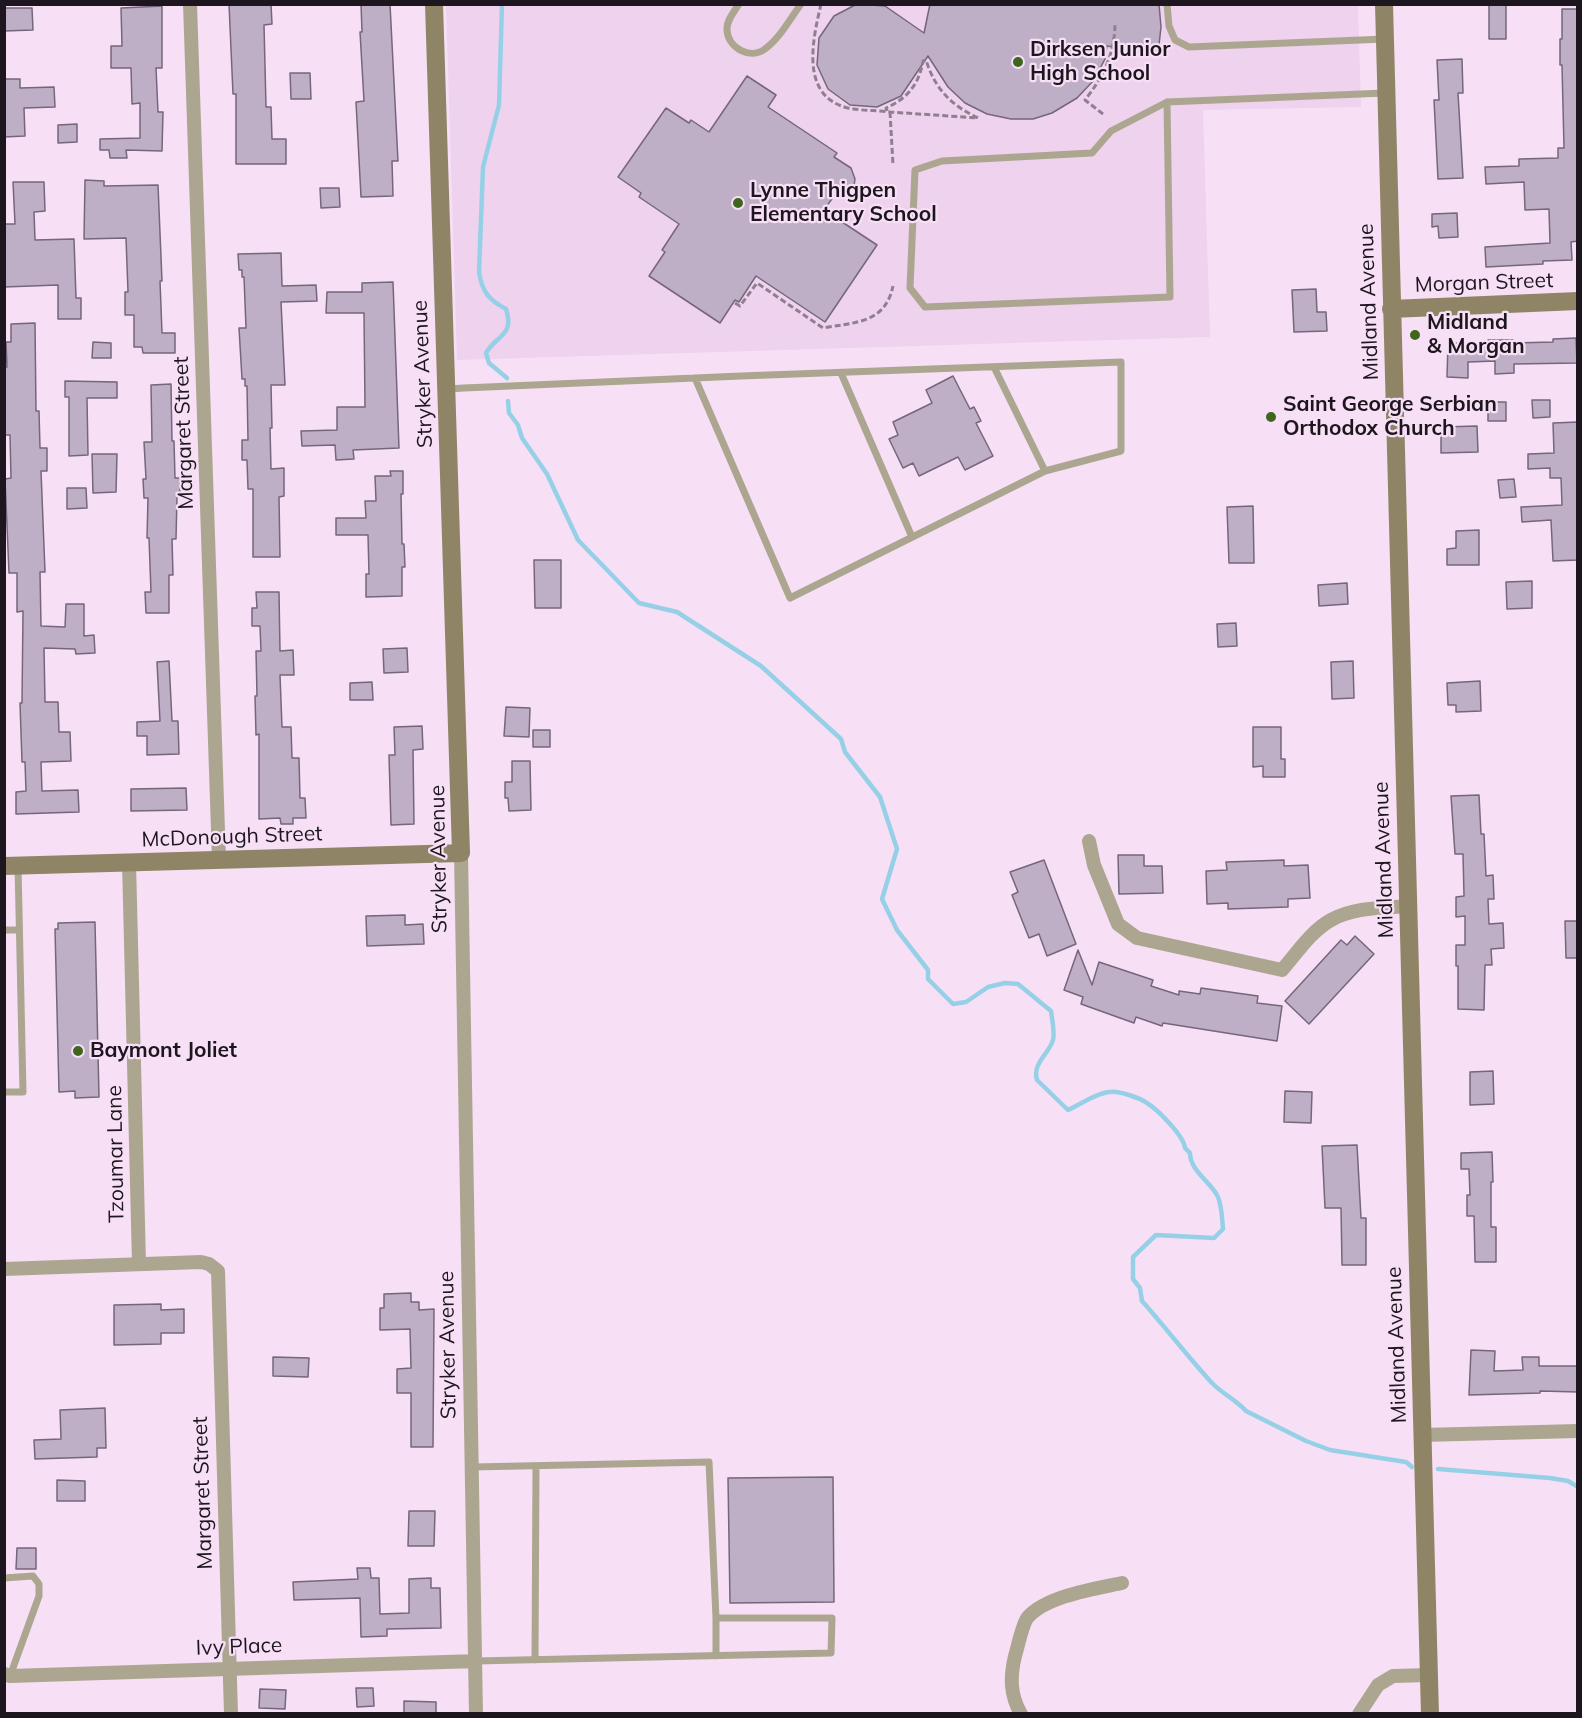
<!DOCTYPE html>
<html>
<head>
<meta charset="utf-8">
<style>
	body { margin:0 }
	#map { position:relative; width:1582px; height:1718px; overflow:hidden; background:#f7e0f6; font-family:Mulish,sans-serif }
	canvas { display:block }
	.frame { position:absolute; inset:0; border:6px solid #1e161e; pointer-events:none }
</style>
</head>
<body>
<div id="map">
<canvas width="1582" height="1718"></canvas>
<div class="frame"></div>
</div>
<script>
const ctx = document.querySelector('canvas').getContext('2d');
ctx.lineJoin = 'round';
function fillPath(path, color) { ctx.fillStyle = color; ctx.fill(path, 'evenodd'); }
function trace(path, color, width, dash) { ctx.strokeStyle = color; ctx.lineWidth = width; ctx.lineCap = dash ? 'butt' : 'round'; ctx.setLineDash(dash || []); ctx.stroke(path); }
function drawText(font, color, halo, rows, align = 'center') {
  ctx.font = font + ' Mulish,sans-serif'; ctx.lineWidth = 4.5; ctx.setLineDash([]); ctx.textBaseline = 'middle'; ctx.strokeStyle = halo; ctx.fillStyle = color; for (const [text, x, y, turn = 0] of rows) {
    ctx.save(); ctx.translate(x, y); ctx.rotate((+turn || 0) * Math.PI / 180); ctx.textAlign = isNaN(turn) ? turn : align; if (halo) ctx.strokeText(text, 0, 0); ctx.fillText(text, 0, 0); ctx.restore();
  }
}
fillPath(new Path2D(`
	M446,5h912l3,102 -158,3 7,227 -753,23z`), '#efd2ee');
trace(new Path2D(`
	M502,4l-3,101 -16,62 -4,105c3,20 10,28 27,37 9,27 -10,26 -20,44l3,10 18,15
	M508,401l1,12 9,12 4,13 25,36 31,66 61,63 38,9 84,54 80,73 4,13 35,45 17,52 -15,50 15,31 31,40v9l25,25 13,-2 22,-15 17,-4 13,1 33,27c1,8 4,21 2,29 -4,14 -21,23 -16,40l31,30c14,-6 32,-20 48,-18 8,1 24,6 31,11 10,6 37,33 38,45l5,5c0,17 19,28 27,42 5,9 5,24 6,34l-9,9 -58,-3 -23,22v22l7,9 2,13c24,27 46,56 71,83 10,10 23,16 33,27l60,30 24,9 76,12 6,5
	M1438,1469l112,9 18,3 10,6`), '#96d0e7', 4.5);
const building = new Path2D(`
	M229,4h42l1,20 -8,1 2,82h5l1,32h14v25h-50v-70h-3z
	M361,4h29l8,157h-6l1,35 -32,1 -5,-95 8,-1 -4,-69h2z
	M857,4l28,2 39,27 6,-29h229l2,23 -3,27 -51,-8 -2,13 -11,21 -17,18 -25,15 -19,6h-22l-24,-5 -22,-11 -17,-16 -20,-31 -27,40 -24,11 -27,-2 -22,-16 -11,-24 2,-27 15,-22z
	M1489,4h17v35h-17z
	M162,6v62h-6l2,44h5l-1,39 -36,-1 1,8h-17l-1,-8h-9v-11l40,-1v-35l-8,1 -1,-36h-20v-22h11l-1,-38z
	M4,8h28l1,22 -29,1z
	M1562,9h16v232l-7,1 1,18 -29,1v3l-57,3 -1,-20 65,-4 -1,-34 -24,1 -1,-28 -38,2 -1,-17 34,-1v-7l39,-1v-10h6l-2,-83h-2v-26h2z
	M1462,59l1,34h-5l5,85 -25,1 -4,-79h5l-2,-40z
	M290,73h20l1,26h-20z
	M747,76l29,19 -8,12 69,46 -3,4 17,11 4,11 -1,7 -8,6 -10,1 -12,17 53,35 -52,77 -69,-46 -17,26 -4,-2 -15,23 -71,-47 16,-24 -3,-2 17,-26 -40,-27 2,-4 -23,-16 48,-69 23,15 2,-3 18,12z
	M4,79h16v9l34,-1 1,20 -31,1 1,28 -21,1z
	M77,124v18l-19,1v-18z
	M85,180l19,1v5l54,-1 4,96h-2l2,52h13v20h-32l-1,-6h-8v-32h-9v-23h3l-2,-54 -42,1z
	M13,182h31l1,29 -11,1 1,28 39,-1 2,59h5v21h-23v-34l-54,2v-63h11z
	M320,188h19l1,19 -19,1z
	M1457,213l1,24 -19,1 -1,-12 -6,1v-13z
	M281,253l1,33 34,-1 1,16 -36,1 4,83h-14l1,43h-2l1,41 13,-1v28l-5,1 1,60h-27v-68h-5l-1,-29h-5v-20h6l-1,-54h-2v-7h-3l-3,-51h7l-2,-51h-2v-7h-3l-1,-16z
	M393,282l6,166 -46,2 1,9 -18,1 -1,-15 -33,1 -1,-15 36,-1v-23h28l-1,-94h-38l1,-21h35v-9z
	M1316,289l1,23h9l1,19 -33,1 -2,-42z
	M35,323l1,88h3l1,37h7v23h-6l4,101h-5l1,54 24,1 1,-23h18v32l10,-1 1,18 -19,1 -1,-5 -31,-1 1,54h13l1,30h11l1,29 -30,1 1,29 36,-1 1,22 -63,2v-22l10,-1 -1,-29h-3l-2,-59h2l1,-92 -6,1v-39h-8l-4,-94 6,-1 -1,-43h-6v-68h3l-1,-25h5v-18z
	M1576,338l1,25 -63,1v9l-19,1v-13l-27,1v16l-21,-1 1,-34 40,1v-4h25v3l40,-1v-3z
	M93,342l18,1v15h-19z
	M953,376l17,33 4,-2 7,14 -5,2 17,33 -28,14 -7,-13 -39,19 -6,-13 -10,5 -14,-29 9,-4 -5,-13 39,-19 -6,-13z
	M65,381l52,1v16h-30l1,57 -19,1v-59h-4z
	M171,384l1,57h2l1,37h5v19h-3l-1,42h-4l1,36h-4v38h-23l-1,-21h6l-2,-54h-2l1,-40h-4l-1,-19h3l-2,-37h8l-1,-57z
	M1532,400h18v17l-17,1z
	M1488,402h18v19h-18z
	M1578,422v138l-25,1 -2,-41 -29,2 -1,-15 41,-2 -1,-27h-11v-10l-22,1v-15l26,-1 -1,-30z
	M1477,426l1,26 -37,1v-26z
	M92,454h25l-1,38 -23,1z
	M390,471h13v23h-2l1,50h2l1,23h-3v29l-36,1v-23h3l-1,-39h-32v-17h30l-1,-17h11l-1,-25h16z
	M1514,479l2,18 -16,1 -2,-18z
	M67,488h19l1,20 -20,1z
	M1253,506l1,57h-25l-2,-56z
	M1479,530v35h-32v-16l9,-1v-17z
	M534,560h27v48h-26z
	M1532,581v27l-25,1 -1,-27z
	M1347,583l1,21 -29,2 -1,-21z
	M256,592h23l1,59 13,-1 1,25h-14l2,52h9l1,31h7l1,40h5l1,20h-13v6h-12l-1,-6 -21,1v-85l-3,1 -1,-39h2l-1,-45h5l-1,-25h-8v-18h5z
	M1236,623l1,23 -19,1 -1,-23z
	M407,648l1,24 -24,1 -1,-24z
	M169,661l3,60h6l1,33 -32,1v-19h-10v-14l23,-1 -3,-59z
	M1353,661l1,37 -22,1 -1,-37z
	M1480,681l1,30 -25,1v-7h-8l-1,-22z
	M372,682l1,18h-23v-17z
	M506,707l24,1 -1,29 -25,-1z
	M422,726l1,23 -10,1 1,74 -23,1 -2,-70h6l-1,-28z
	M1253,727h28v32h4v18h-22v-11l-10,1z
	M533,730h17v17h-17z
	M512,761h18l1,49 -22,1 -1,-13h-3v-16h7z
	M186,788l1,22 -56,1v-22z
	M1479,795l2,39h3l2,42 7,-1 1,24h-6l1,25 14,-1 1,25 -13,1 1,16h-7l-1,45 -26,-1v-43h-2v-21h9v-29l-9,1v-20l8,-1 -1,-42h-8l-4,-58z
	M1118,855h26v11h18l1,27 -44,1z
	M1044,860l32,84 -29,12 -8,-22 -10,4 -17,-43 6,-3 -8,-20z
	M1284,860v6l24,-1 2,33 -22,1v8l-60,2v-6l-21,1 -1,-33 21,-1 -1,-8z
	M405,915v10l18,-1 1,20 -57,2 -1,-30z
	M1565,921h13v37h-12z
	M95,922l4,175 -24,1v-7l-16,1 -4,-163h3v-6z
	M1355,936l19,18 -65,70 -24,-23 56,-61 6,5z
	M1078,950l14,35 7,-23 54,18 -2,6 28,9v-4l21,3 1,-6 57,8 -1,7 25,3 -5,35 -114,-18 -1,3 -26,-9 -2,6 -53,-19 2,-7 -19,-7z
	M1493,1071l1,33 -24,1v-33z
	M1285,1091l27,1 -1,31 -27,-1z
	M1357,1145l4,73h5v47h-24l-1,-57h-16l-3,-62z
	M1492,1152l1,30h-2v45h5v35h-21l-1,-46h-7v-21h3l-1,-26h-8v-16z
	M411,1293v9h8v8l15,-1 -1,138h-22v-54h-14v-24l14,-1 -1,-39 -30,1v-22h4v-14z
	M161,1304v6l23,-1v24h-23v11l-47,1v-40z
	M1471,1350l24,1 -1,20 29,-1 -1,-13h17v9h39v26l-38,-1v2l-71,2z
	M273,1357l36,1 -1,19 -35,-1z
	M105,1408l1,40h-9v9l-62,2 -1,-19 27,-1 -1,-29z
	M833,1477l1,125 -104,1 -2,-125z
	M57,1480l28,1v20h-28z
	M409,1511h26l-1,35h-26z
	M17,1548h19v21h-20z
	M357,1568h13l1,10h8l1,36 29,-1v-34l22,-1v10h9l1,40 -54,1v7l-26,1 -1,-39 -66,2 -1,-18 65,-3z
	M356,1688h17l1,18 -17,1z
	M260,1689l26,1 -1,19 -26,-1z
	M404,1701l32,1v11h-32z`);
fillPath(building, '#beaec6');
trace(building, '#75667c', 1.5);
trace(new Path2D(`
	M821,4c-8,35 -22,92 27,104 14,3 28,2 42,4 29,2 59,4 88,6 -27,-13 -43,-29 -52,-58l-3,1c-4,23 -15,37 -37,47l1,3
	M890,112l3,53
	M1103,114l-18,-14c18,-23 30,-46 30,-77
	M735,303l5,3 17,-23 66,45c32,-6 62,-4 70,-42`), '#90808f', 3, [6, 3]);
trace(new Path2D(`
	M739,4c-5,8 -13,17 -12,26 1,18 23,30 38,19 15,-11 25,-30 36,-45
	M1167,4l2,22 6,14 14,7 196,-8
	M1167,102l-56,29 -19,22 -150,8 -27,9 -5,118 15,19 245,-10 -3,-195 218,-9
	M994,367l51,104
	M841,373l71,164
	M448,389l16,-1 277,-12 380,-14v89l-76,20 -255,127 -95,-220
	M4,930h15
	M4,1092h19l-5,-226
	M473,1467l236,-5 7,156h116l-1,35 -355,8
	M4,1578l29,-2 6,8v12l-29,80
	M716,1656v-38
	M535,1660l1,-194`), '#aca691', 7);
trace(new Path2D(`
	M190,4l29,856
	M1089,841l5,24 24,59 19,14 145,32c15,-17 29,-39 49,-50 23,-13 52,-12 77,-14
	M461,853l15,861
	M129,862l10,402
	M4,1269l197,-7 8,2 9,7 13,443
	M1422,1435l156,-4
	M4,1674l6,2 466,-15
	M1021,1714c-11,-19 -11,-37 -6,-58 3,-9 7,-32 13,-39 19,-21 66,-28 94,-34
	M1359,1714l19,-29 15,-9 36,-1`), '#aca691', 14);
trace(new Path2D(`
	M1384,4l46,1710
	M1391,309l187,-8
	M4,866l457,-13 -27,-849`), '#8f8566', 18);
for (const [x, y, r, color] of [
	[1018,62,6,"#40651d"],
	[738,203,6,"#40651d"],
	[1415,335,6,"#40651d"],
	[1271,417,6,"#40651d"],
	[78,1051,6,"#40651d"]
]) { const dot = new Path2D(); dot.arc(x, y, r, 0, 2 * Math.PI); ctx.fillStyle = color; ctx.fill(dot); trace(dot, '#f7e0f6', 2); }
drawText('bold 21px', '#1e161e', '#f7e0f6', [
	["Dirksen Junior",1030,50],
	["High School",1030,74],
	["Lynne Thigpen",750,191],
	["Elementary School",750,215],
	["Midland",1427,323],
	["& Morgan",1427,347],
	["Saint George Serbian",1283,405],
	["Orthodox Church",1283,429],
	["Baymont Joliet",90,1051]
], 'left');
drawText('21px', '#1e161e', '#f7e0f6', [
	["Morgan Street",1484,283,-2],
	["Midland Avenue",1369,302,-92],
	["Stryker Avenue",423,374,-92],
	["Margaret Street",184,433,-92],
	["McDonough Street",232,837,-2],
	["Stryker Avenue",439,859,-91],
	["Midland Avenue",1384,860,-92],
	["Tzoumar Lane",116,1154,-91],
	["Stryker Avenue",448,1345,-91],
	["Midland Avenue",1397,1345,-92],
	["Margaret Street",203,1493,-92],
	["Ivy Place",239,1647,-2]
]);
</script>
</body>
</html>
